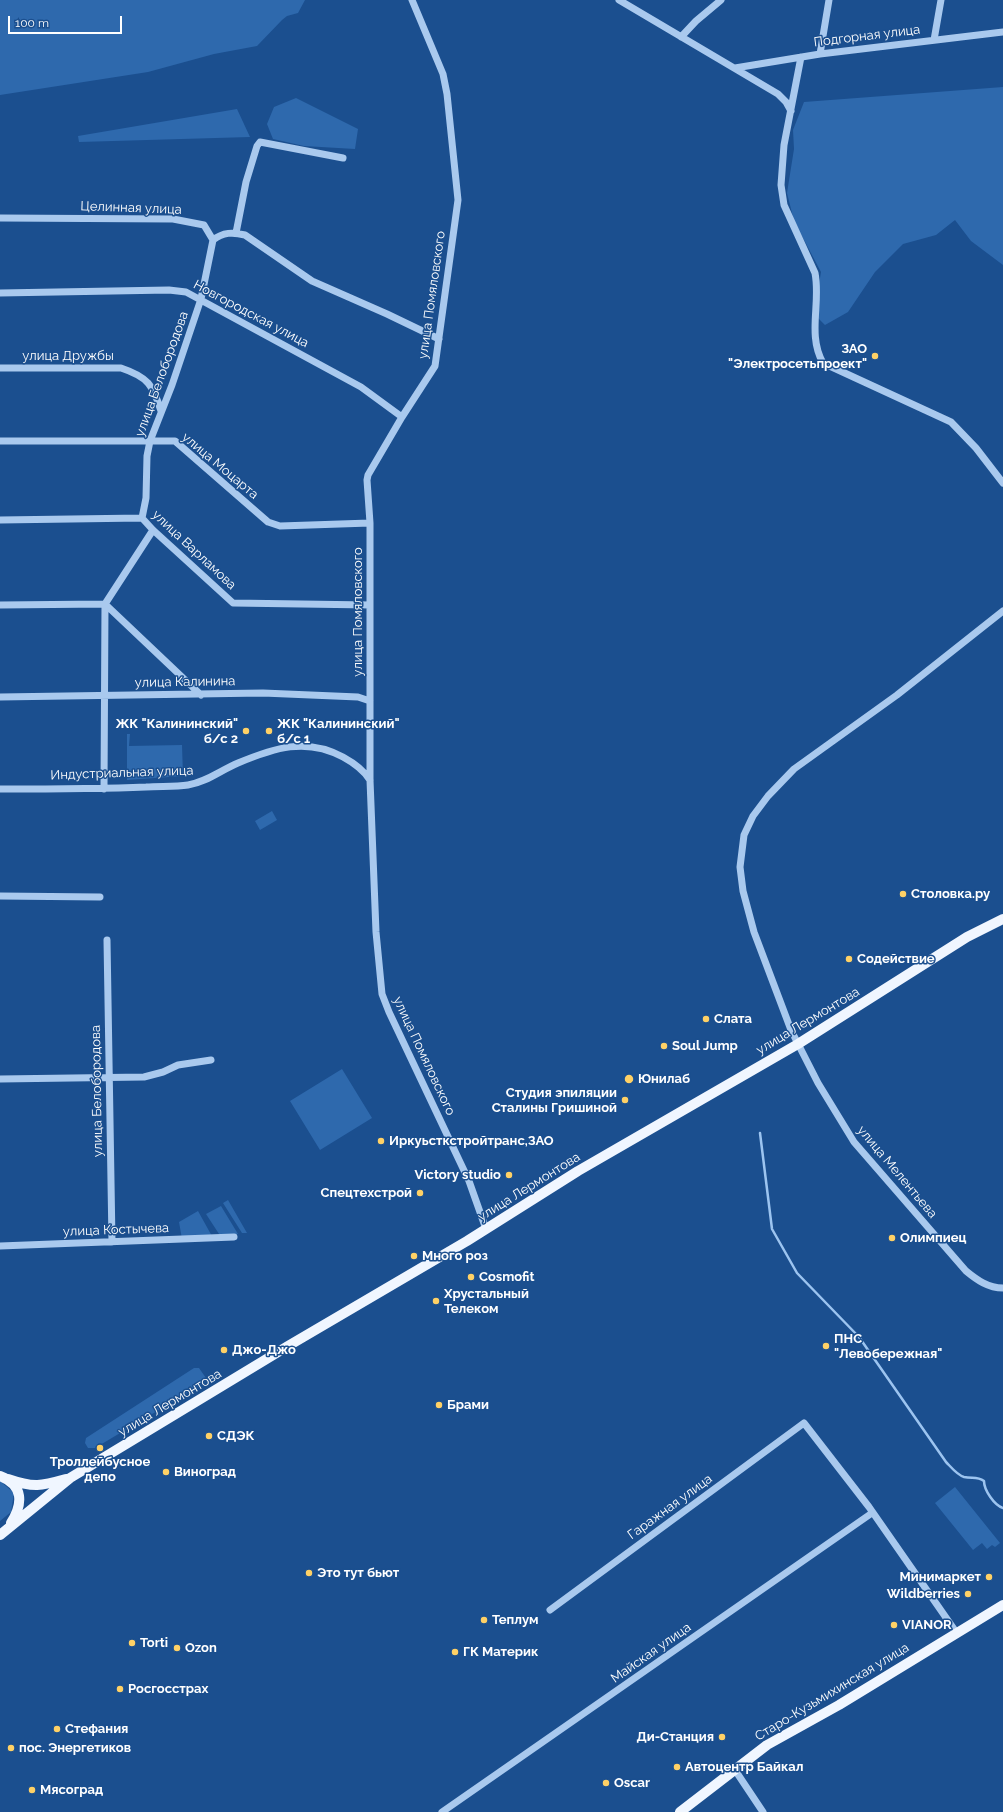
<!DOCTYPE html>
<html>
<head>
<meta charset="utf-8">
<style>
	body { margin:0 }
	#map { position:relative; width:1003px; height:1812px; overflow:hidden; background:#1b4f8f; font-family:Raleway,sans-serif }
	canvas { display:block }
	.scale { position:absolute; left:8px; top:16px; width:114px; height:18px; box-sizing:border-box; border:2px solid #fff; border-top:0; padding-left:5px; font-size:12px; line-height:14px; white-space:nowrap; color:#fff; -webkit-text-stroke:3px #1b4f8f; paint-order:stroke }
</style>
</head>
<body>
<div id="map">
<canvas width="1003" height="1812"></canvas>
<div class="scale">100 m</div>
</div>
<script>
const ctx = document.querySelector('canvas').getContext('2d');
ctx.lineJoin = 'round';
function fillPath(path, color) { ctx.fillStyle = color; ctx.fill(path, 'evenodd'); }
function trace(path, color, width, dash) { ctx.strokeStyle = color; ctx.lineWidth = width; ctx.lineCap = dash ? 'butt' : 'round'; ctx.setLineDash(dash || []); ctx.stroke(path); }
function drawText(font, color, halo, rows, align = 'center') {
  ctx.font = font + ' Raleway,sans-serif'; ctx.lineWidth = 3; ctx.setLineDash([]); ctx.textBaseline = 'middle'; ctx.strokeStyle = halo; ctx.fillStyle = color; for (const [text, x, y, turn = 0] of rows) {
    ctx.save(); ctx.translate(x, y); ctx.rotate((+turn || 0) * Math.PI / 180); ctx.textAlign = isNaN(turn) ? turn : align; if (halo) ctx.strokeText(text, 0, 0); ctx.fillText(text, 0, 0); ctx.restore();
  }
}
fillPath(new Path2D(`
	M0,0h305l-7,13 -11,3 -5,4 -25,26 -43,8 -66,18 -148,23z
	M1003,87v178l-32,-24 -16,-21 -19,15 -33,9 -28,28 -27,40 -23,13 -11,-11 7,-42 -27,-51 -7,-28 7,-44 -1,-19 11,-28z
	M296,98l62,31 -3,20 -51,-3 -31,-7 -6,-15 7,-17z
	M237,109l13,28 -171,5 -1,-6z
	M127,734h3l-1,12 53,-1 1,31 -56,4z
	M272,811l5,9 -17,10 -5,-9z
	M342,1069l30,49 -52,32 -30,-49z
	M228,1200l19,33h-5l-19,-30z
	M221,1206l17,28 -17,3 -15,-23z
	M198,1211l15,27 -31,1 -3,-17z
	M194,1368h5l7,10 -2,5 -109,65h-7l-3,-5 1,-5z
	M0,1481l14,12 -3,19 -11,9z
	M955,1487l45,56 -5,4 -3,-2 -5,4 -5,-6 -9,7 -38,-47z`), '#2e69ad');
trace(new Path2D(`
	M760,1133l12,96 25,44 62,64 87,125c5,5 11,13 18,15 8,2 13,-1 20,4 0,9 10,24 19,27`), '#9cc4f0', 2.5);
trace(new Path2D(`
	M412,0l31,74 4,20 11,106 -23,166 -33,51 -34,58 -1,5 3,43v257l6,152 6,62 7,18 80,169 17,48
	M619,0l159,94 8,8 5,9
	M681,37l15,-16 25,-21
	M934,40l7,-40
	M820,54l9,-54
	M801,57l-17,88 -3,40 3,20 31,68c6,30 -8,62 8,90l128,59 25,26 27,35
	M735,68l85,-14 183,-22
	M0,218l173,1 31,6 9,15
	M236,233l10,-51 11,-36 3,-4 83,16
	M213,240c10,-8 20,-8 32,-5l67,46 75,33 52,25
	M0,293l169,-3 17,2 175,95 41,30
	M0,368h121c27,9 32,17 40,43
	M0,441h175l93,81 12,4 90,-3
	M142,518l4,-20 1,-42 3,-15 22,-56 29,-86 12,-59
	M0,520l142,-2 11,12 80,73 137,2
	M0,605l105,-1 96,91
	M1003,611l-106,84 -103,74 -26,27 -15,20 -9,19 -4,32 3,24 11,41 37,98 27,53 36,59 112,129c11,9 22,17 37,17
	M0,697l263,-4 95,4 12,4
	M0,789c49,0 97,0 146,-2 14,-1 29,0 42,-2 19,-3 33,-15 50,-22 36,-15 68,-26 105,-6 11,6 20,12 27,23
	M104,789l1,-185 48,-74
	M0,896l100,1
	M107,940l5,302
	M0,1079l144,-2 19,-5 15,-7 33,-5
	M0,1246l234,-9
	M550,1610l254,-187 65,84 87,125
	M735,1770l28,42
	M442,1812l430,-299`), '#a9c9ee', 7);
trace(new Path2D(`
	M0,1476c24,9 23,28 11,47
	M8,1479c26,9 33,7 58,0
	M0,1535l70,-57 218,-132 179,-105 111,-70 220,-127 169,-107 36,-18
	M680,1812l87,-67 72,-40 164,-100`), '#f0f6ff', 10);
for (const [x, y, r, color] of [
	[875,356,4,"#ffd166"],
	[246,731,4,"#ffd166"],
	[269,731,4,"#ffd166"],
	[903,894,4,"#ffd166"],
	[849,959,4,"#ffd166"],
	[706,1019,4,"#ffd166"],
	[664,1046,4,"#ffd166"],
	[629,1079,5,"#ffd166"],
	[625,1100,4,"#ffd166"],
	[381,1141,4,"#ffd166"],
	[509,1175,4,"#ffd166"],
	[420,1193,4,"#ffd166"],
	[892,1238,4,"#ffd166"],
	[414,1256,4,"#ffd166"],
	[471,1277,4,"#ffd166"],
	[436,1301,4,"#ffd166"],
	[826,1346,4,"#ffd166"],
	[224,1350,4,"#ffd166"],
	[439,1405,4,"#ffd166"],
	[209,1436,4,"#ffd166"],
	[100,1448,4,"#ffd166"],
	[166,1472,4,"#ffd166"],
	[309,1573,4,"#ffd166"],
	[989,1577,4,"#ffd166"],
	[968,1594,4,"#ffd166"],
	[484,1620,4,"#ffd166"],
	[894,1625,4,"#ffd166"],
	[132,1643,4,"#ffd166"],
	[177,1648,4,"#ffd166"],
	[455,1652,4,"#ffd166"],
	[120,1689,4,"#ffd166"],
	[57,1729,4,"#ffd166"],
	[722,1737,4,"#ffd166"],
	[11,1748,4,"#ffd166"],
	[677,1767,4,"#ffd166"],
	[606,1783,4,"#ffd166"],
	[32,1790,4,"#ffd166"]
]) { const dot = new Path2D(); dot.arc(x, y, r, 0, 2 * Math.PI); ctx.fillStyle = color; ctx.fill(dot); trace(dot, '#1b4f8f', 1.5); }
drawText('13px', '#fff', '#1b4f8f', [
	["Подгорная улица",867,36,-7],
	["Целинная улица",131,208,2],
	["улица Помяловского",432,295,-82],
	["Новгородская улица",251,314,28],
	["улица Дружбы",68,356],
	["улица Белобородова",162,374,-70],
	["улица Моцарта",220,466,40],
	["улица Варламова",194,550,43],
	["улица Помяловского",358,612,-90],
	["улица Калинина",185,682,-1],
	["Индустриальная улица",122,773,-2],
	["улица Лермонтова",808,1021,-31],
	["улица Помяловского",424,1056,65],
	["улица Белобородова",97,1091,-91],
	["улица Мелентьева",897,1172,50],
	["улица Лермонтова",529,1187,-32],
	["улица Костычева",116,1230,-2],
	["улица Лермонтова",170,1403,-31],
	["Гаражная улица",670,1507,-36],
	["Майская улица",651,1653,-35],
	["Старо-Кузьмихинская улица",832,1692,-31]
]);
drawText('bold 13px', '#fff', '#1b4f8f', [
	["ЗАО",867,349,"right"],
	["\"Электросетьпроект\"",867,364,"right"],
	["ЖК \"Калининский\"",238,724,"right"],
	["б/с 2",238,739,"right"],
	["ЖК \"Калининский\"",277,724],
	["б/с 1",277,739],
	["Столовка.ру",911,894],
	["Содействие",857,959],
	["Слата",714,1019],
	["Soul Jump",672,1046],
	["Юнилаб",638,1079],
	["Студия эпиляции",617,1093,"right"],
	["Сталины Гришиной",617,1108,"right"],
	["Иркуьсткстройтранс,ЗАО",389,1141],
	["Victory studio",501,1175,"right"],
	["Спецтехстрой",412,1193,"right"],
	["Олимпиец",900,1238],
	["Много роз",422,1256],
	["Cosmofit",479,1277],
	["Хрустальный",444,1294],
	["Телеком",444,1309],
	["ПНС",834,1339],
	["\"Левобережная\"",834,1354],
	["Джо-Джо",232,1350],
	["Брами",447,1405],
	["СДЭК",217,1436],
	["Троллейбусное",100,1462,"center"],
	["депо",100,1477,"center"],
	["Виноград",174,1472],
	["Это тут бьют",317,1573],
	["Минимаркет",981,1577,"right"],
	["Wildberries",960,1594,"right"],
	["Теплум",492,1620],
	["VIANOR",902,1625],
	["Torti",140,1643],
	["Ozon",185,1648],
	["ГК Материк",463,1652],
	["Росгосстрах",128,1689],
	["Стефания",65,1729],
	["Ди-Станция",714,1737,"right"],
	["пос. Энергетиков",19,1748],
	["Автоцентр Байкал",685,1767],
	["Oscar",614,1783],
	["Мясоград",40,1790]
], 'left');
</script>
</body>
</html>
